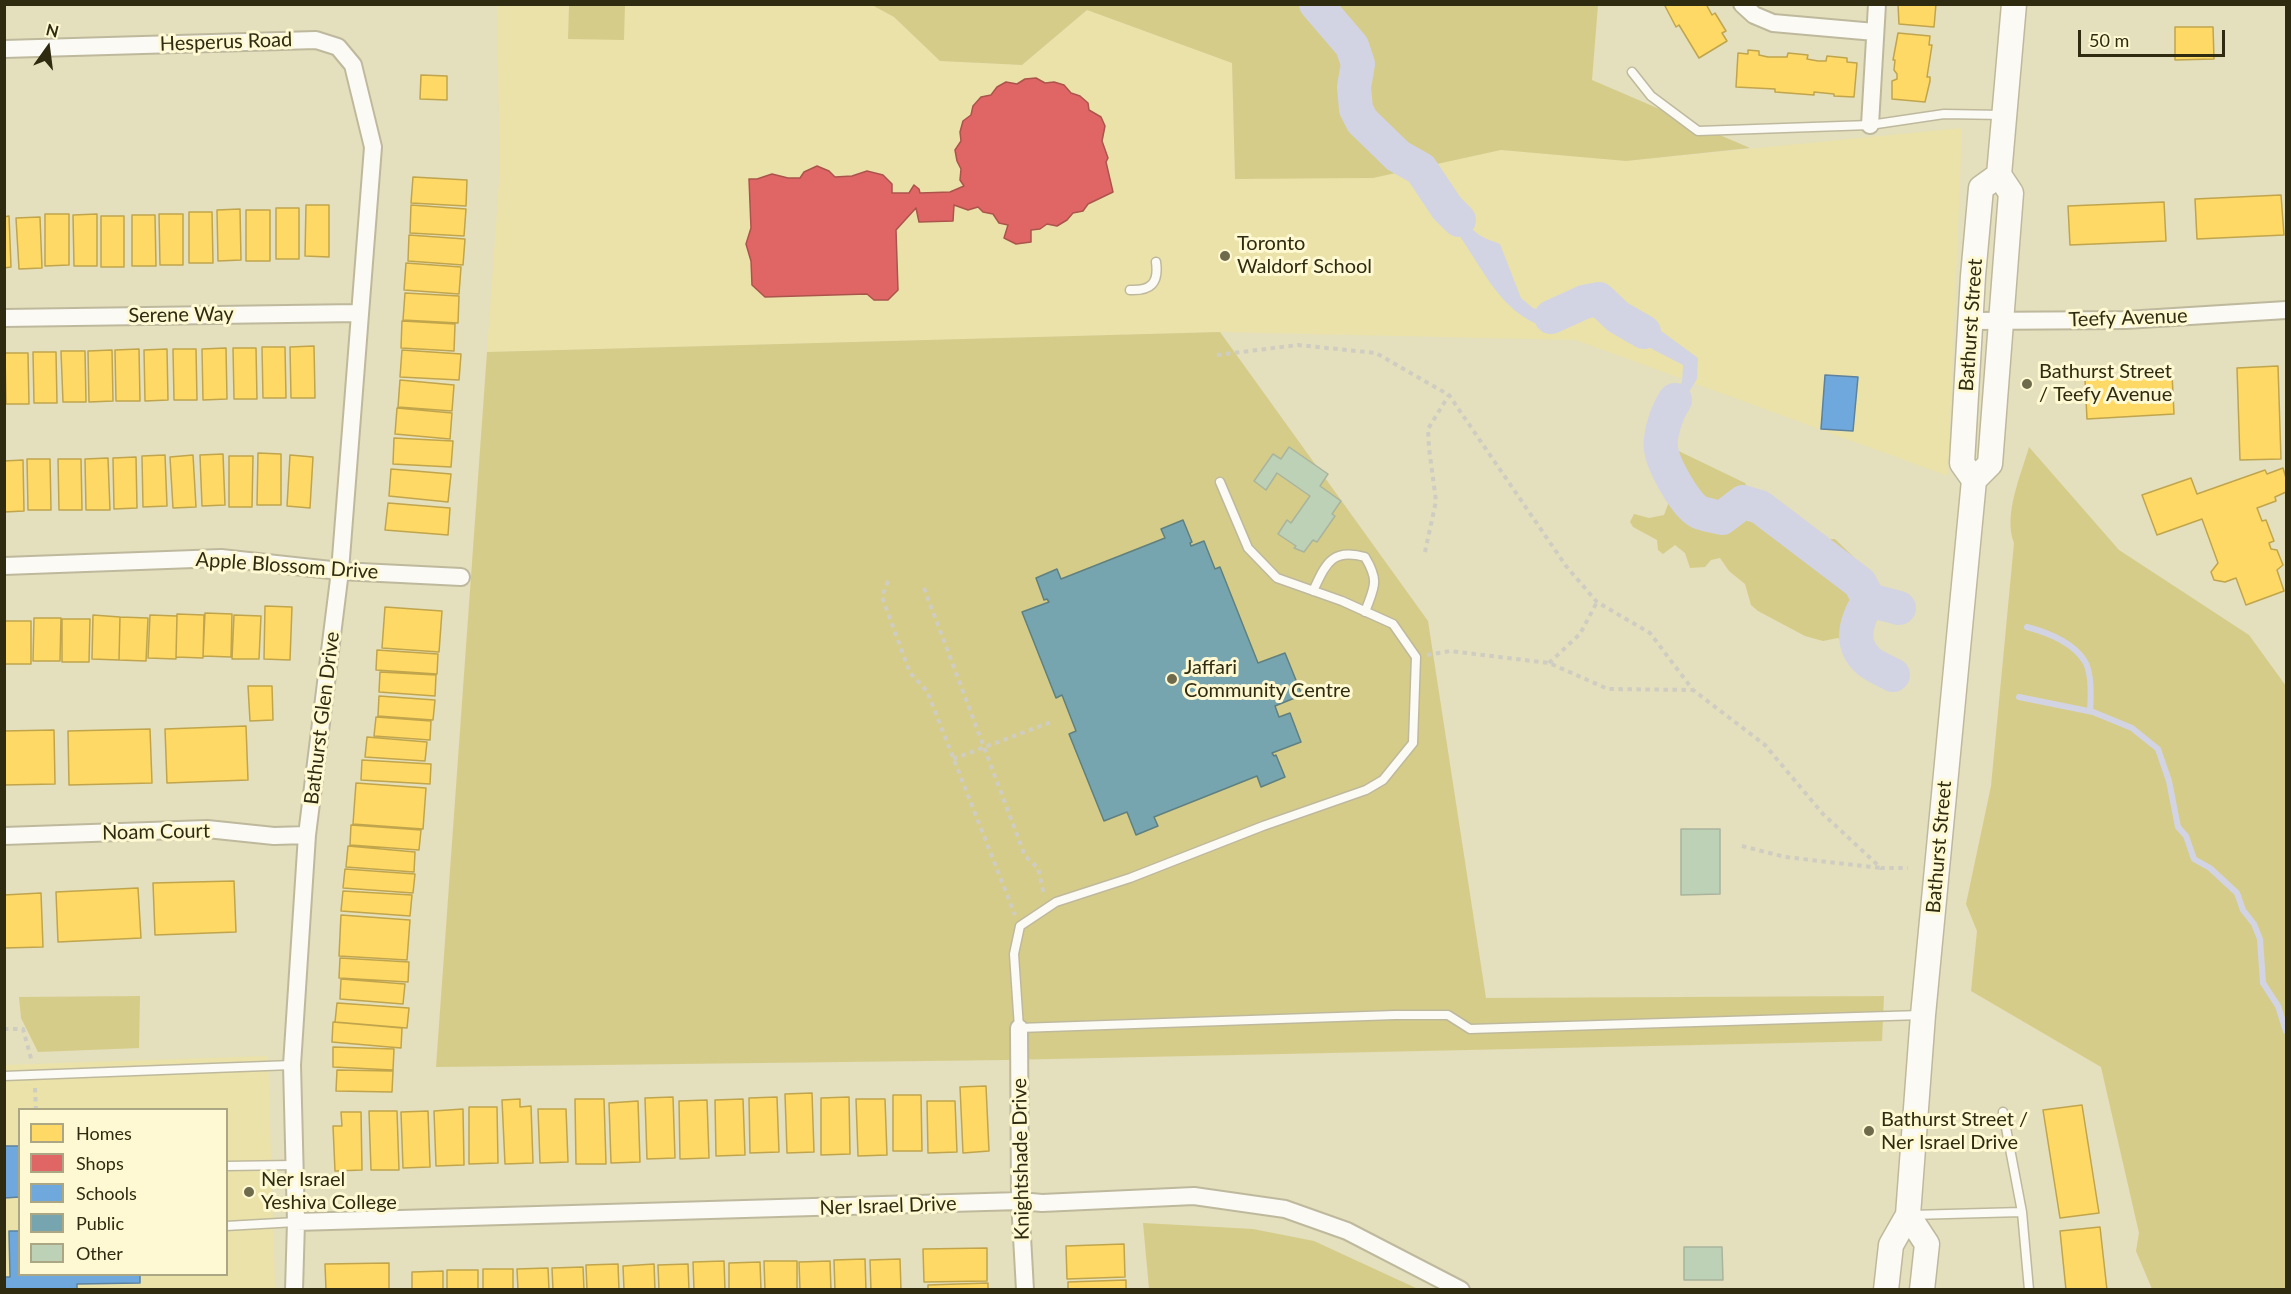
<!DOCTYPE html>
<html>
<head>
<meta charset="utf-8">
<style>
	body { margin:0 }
	#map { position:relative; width:2291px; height:1294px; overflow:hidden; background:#e4dfbc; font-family:Lato,sans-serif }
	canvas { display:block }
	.frame { position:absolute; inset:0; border:6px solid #2e2b10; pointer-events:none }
	.legend { position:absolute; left:18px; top:1108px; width:210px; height:168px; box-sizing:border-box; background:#fef9d2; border:2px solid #aba784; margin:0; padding:8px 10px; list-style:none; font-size:18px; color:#2e2b10 }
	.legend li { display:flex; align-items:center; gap:12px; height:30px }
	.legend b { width:30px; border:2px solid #aba784 }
	.north { position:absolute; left:18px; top:18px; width:60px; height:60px; -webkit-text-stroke:4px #fef9d2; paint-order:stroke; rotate:14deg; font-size:16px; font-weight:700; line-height:24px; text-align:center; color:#2e2b10 }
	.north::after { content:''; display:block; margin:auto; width:21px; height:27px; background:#2e2b10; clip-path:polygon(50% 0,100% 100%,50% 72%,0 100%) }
	.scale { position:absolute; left:2078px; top:30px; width:147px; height:27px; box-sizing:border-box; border:3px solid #2e2b10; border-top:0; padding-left:8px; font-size:18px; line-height:21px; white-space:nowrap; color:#2e2b10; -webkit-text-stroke:4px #fef9d2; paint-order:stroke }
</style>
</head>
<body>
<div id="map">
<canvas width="2291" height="1294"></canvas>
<div class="frame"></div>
<ul class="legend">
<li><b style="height:16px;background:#ffd966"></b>Homes</li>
<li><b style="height:16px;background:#e06666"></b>Shops</li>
<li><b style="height:16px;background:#6fa8dc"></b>Schools</li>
<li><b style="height:16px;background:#76a5af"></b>Public</li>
<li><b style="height:16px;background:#bdd1b6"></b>Other</li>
</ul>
<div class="north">N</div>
<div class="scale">50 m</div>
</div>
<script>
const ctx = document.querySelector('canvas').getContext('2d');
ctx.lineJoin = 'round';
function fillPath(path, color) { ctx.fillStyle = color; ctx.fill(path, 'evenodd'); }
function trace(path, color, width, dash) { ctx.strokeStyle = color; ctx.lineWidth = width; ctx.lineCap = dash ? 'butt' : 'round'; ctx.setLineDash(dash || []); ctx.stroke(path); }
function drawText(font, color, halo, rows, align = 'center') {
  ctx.font = font + ' Lato,sans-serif'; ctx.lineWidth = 6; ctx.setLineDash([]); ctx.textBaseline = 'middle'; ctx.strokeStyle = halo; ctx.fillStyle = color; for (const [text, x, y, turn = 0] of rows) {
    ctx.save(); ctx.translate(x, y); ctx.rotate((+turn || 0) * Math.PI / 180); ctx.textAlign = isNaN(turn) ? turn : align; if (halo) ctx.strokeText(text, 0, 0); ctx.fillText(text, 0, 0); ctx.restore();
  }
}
fillPath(new Path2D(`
	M497,5h375l22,12 46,44 82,4 65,-55 145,53 3,115h138l128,-28 125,11 336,-33 -14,348 -372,-136 -356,-8 -733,20 13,-184z
	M268,1056l7,233h-270l-1,-224zM20,1110h206v164h-206z`), '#ebe2aa');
fillPath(new Path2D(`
	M569,5h56l-1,35 -56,-1z
	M872,5h726l-6,75 158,68 -124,13 -125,-11 -128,28 -138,1 -3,-116 -145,-53 -65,55 -82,-4 -46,-44z
	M1220,332l208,289 58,377 398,-2 -2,45 -876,19 -570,7 51,-715z
	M1666,445l79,38 10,19 9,2 7,10 32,13 17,12h15l29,28 8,24 16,15 -15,5 -8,9 2,25 7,14 -4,4 -6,1c-11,-7 -15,-19 -26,-26l-15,3 -18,-5 -47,-25 -7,-6 -6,-21 -16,-13 -9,-13 -9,2 -6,7 -15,1 -5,-15 -10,-8 -12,9 -5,-4 -1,-10 -24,-13 -3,-5 4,-8 15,4 15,-3 6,-16 8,-5 -25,-47z
	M2029,447l90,103 130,85 37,51v603h-134l-16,-38 3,-18 -38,-166 -130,-76 6,-60 -11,-27 25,-118 23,-243c-11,-28 7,-68 15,-96z
	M140,996l-1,52 -101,4 -17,-34 -2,-21z
	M1143,1223l110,6 61,12 104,48h-269z`), '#d6cc89');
fillPath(new Path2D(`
	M1430,182l10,1c3,18 26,43 41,53 6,4 13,5 19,8l21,54 12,10 15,5 15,-6 11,-11c18,2 28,13 45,7l6,14 16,8h12l45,33 -1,21 -11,18 -7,5 -13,43 -13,2 1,-20 14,-26 14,-19 1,-17 -29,-15 -62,-37 -28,6 -18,8c-47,-13 -65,-64 -93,-100 -11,-14 -19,-20 -28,-37l1,-7z`), '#d2d4e3');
const homes = new Path2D(`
	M1664,4h42l6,11 3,-2 11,18 -4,2 5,8 -28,17 -20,-33 -3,2z
	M1898,4h38l-2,23 -35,-3z
	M2175,27h38l1,32 -39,1z
	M1898,33l32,3 -1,9h3l-5,32h3v4l-5,21 -33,-3v-18l5,-2v-5l-3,-4 1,-10h-2z
	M1748,50l11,1v4l9,2h19l1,-4 20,2 -1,4 11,2h8l1,-5 20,2v4l10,1 -3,34 -20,-1v-2l-20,-2v3l-39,-3v-3l-39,-2 2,-34 10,1z
	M421,75l26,1v24l-27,-1z
	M413,177l54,3 -1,26 -55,-3z
	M2281,195l3,40 -87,4 -2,-40z
	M2164,202l2,39 -96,4 -2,-39z
	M306,205h23v52l-24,-1z
	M411,205l55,4 -2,27 -54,-3z
	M276,208h23v51h-23z
	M240,209l1,51 -23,1 -1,-51z
	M246,210h24v51h-24z
	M189,212h23l1,51h-24z
	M45,214h24v51l-24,1z
	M97,214v52h-23l-1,-51z
	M159,214h24v51h-23z
	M132,215h23l1,51h-24z
	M9,216l2,51 -7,1v-51z
	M101,216h23v51h-23z
	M40,217l2,51 -23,1 -3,-51z
	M409,235l56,4 -2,26 -55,-4z
	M406,263l55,4 -2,27 -55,-4z
	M405,293l54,3 -1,27 -55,-3z
	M402,321l53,3 -1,27 -53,-3z
	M314,346l1,52h-24l-1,-51z
	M262,347h23l1,51h-23z
	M226,348l1,51 -24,1 -1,-51z
	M233,348h23l1,51h-23z
	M139,349l1,52h-24l-1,-51z
	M167,349l1,51 -23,1 -1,-51z
	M173,349h23l1,51h-23z
	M112,350l1,51 -24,1 -1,-51z
	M402,350l59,4 -2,26 -59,-3z
	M61,351h24l1,51h-23z
	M33,352h23l1,51h-23z
	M5,353h23l1,51h-23z
	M2278,366l3,93 -41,1 -3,-92z
	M2172,374l2,40 -87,5 -2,-39z
	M400,380l54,5 -2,26 -54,-4z
	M397,408l55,5 -2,26 -55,-5z
	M394,438l59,3 -2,26 -58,-3z
	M258,453l23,1v51h-24z
	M223,454l2,51 -23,1 -2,-51z
	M165,455l2,51 -24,1 -1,-51z
	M193,455l3,52 -23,1 -3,-51z
	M290,455l23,2 -3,51 -23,-2z
	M229,456h24l-1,51h-23z
	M136,457l1,51 -23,1 -1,-51z
	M108,458l2,52h-24l-1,-51z
	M27,459h23l1,51h-23z
	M58,459h23l1,51h-23z
	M23,460l1,51 -20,1v-51z
	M2283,468l3,10v14l-11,5 1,4 -19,7 5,13 4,-1 8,21 -5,2 2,6 6,1 6,15 -6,5 7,21 -38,14 -10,-27 -11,4 -11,-2 -3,-8 7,-9 -16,-44 -45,16 -15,-40 49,-17 6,16 68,-24 2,4z
	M391,469l60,5 -3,28 -59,-6z
	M388,503l62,5 -2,27 -63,-5z
	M265,606l27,1 -2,53 -26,-1z
	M385,607l57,4 -3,41 -57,-4z
	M205,613l27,1 -1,43 -28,-1z
	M177,614l27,1 -1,43 -27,-1z
	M93,615l27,2 -1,43 -27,-1z
	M150,615l27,1 -1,43 -28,-1z
	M234,615l27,1 -2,43h-27z
	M120,617l28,1 -2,43 -27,-1z
	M34,618h27l-1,43h-27z
	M62,619h28l-1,43h-27z
	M4,621h27v43h-27z
	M377,650l61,4 -1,20 -61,-4z
	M380,672l56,3 -1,21 -56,-4z
	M248,686h24l1,34 -23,1z
	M379,696l56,4 -2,20 -55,-4z
	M376,717l55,4 -1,19 -56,-4z
	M246,726l2,54 -81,3 -2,-54z
	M150,729l2,54 -83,2 -1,-54z
	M54,730l1,54 -51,1v-54z
	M367,737l60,5 -2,19 -60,-4z
	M362,760l69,4 -1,20 -69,-4z
	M356,783l70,5 -3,41 -70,-5z
	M351,825l70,5 -2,20 -69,-5z
	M348,846l67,6 -1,20 -68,-5z
	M345,869l70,5 -2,19 -70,-5z
	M234,881l2,51 -81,3 -2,-52z
	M138,888l3,50 -83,4 -2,-50z
	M343,891l69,4 -2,21 -69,-5z
	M41,893l2,54 -39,1v-53z
	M341,915l69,5 -3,40 -68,-4z
	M340,958l69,4 -1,20 -69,-4z
	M341,979l64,5 -2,20 -63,-5z
	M337,1003l72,5 -2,20 -72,-6z
	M333,1022l69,6 -1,20 -69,-6z
	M333,1047l61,2 -1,21 -60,-3z
	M337,1070l56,1 -1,21 -56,-1z
	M986,1086l3,65 -26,2 -3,-66z
	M812,1093l2,59 -27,1 -2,-59z
	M893,1095h28l1,56h-29z
	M673,1097l2,61 -28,1 -2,-61z
	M777,1097l2,55 -29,1 -1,-55z
	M849,1097l1,57 -29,1v-57z
	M520,1099v8l11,-1 2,57 -28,1 -3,-64z
	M575,1099h29l2,65h-30z
	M743,1099l2,56 -29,1 -1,-56z
	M856,1099h29l2,56 -29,1z
	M707,1100l2,58 -29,1 -1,-58z
	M638,1101l2,61 -29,1 -2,-60z
	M927,1101h28l2,51 -29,1z
	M2082,1105l17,108 -39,5 -17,-108z
	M469,1107h28l1,56 -29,1z
	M463,1109l1,56 -28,1 -2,-55z
	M538,1109h28l2,53 -28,1z
	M369,1111h28l2,59h-28z
	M428,1111l2,56 -27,1 -2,-56z
	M341,1112h20l1,58 -27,1 -2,-45h9z
	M2100,1227l7,63h-41l-6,-59z
	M1124,1244l1,33 -58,2 -1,-33z
	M987,1248v33l-63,1 -1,-33z
	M865,1259l1,31h-31l-1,-30z
	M900,1259l1,31h-30l-1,-30z
	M724,1261l1,29h-31l-1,-28z
	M764,1261h33v29h-32z
	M830,1261l1,29h-31l-1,-28z
	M760,1262l1,28h-32v-27z
	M389,1263v27h-63l-1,-26z
	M618,1264l1,26h-32l-1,-25z
	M654,1264l1,26h-31l-1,-24z
	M688,1264l1,26h-30l-1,-25z
	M583,1267l1,23h-31l-1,-22z
	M548,1268l1,22h-31l-1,-21z
	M483,1269h30v21h-30z
	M447,1270h31v20h-31z
	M443,1271v19h-31v-18z
	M1126,1280v10h-58v-8z
	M988,1283v7h-60v-5z`);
fillPath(homes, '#ffd966');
trace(homes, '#c0a54c', 1.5);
const shops = new Path2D(`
	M1036,78l9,5 9,-1 10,3 7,8 9,3 8,7 1,7 12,7 4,9 -3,15 6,17 -2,4 7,30 -25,12 -5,7 -10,2 -6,7 -10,6 -10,-2 -7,5 -9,1v12l-15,2 -12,-6 4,-13 -9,-2 -6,-9 -10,-2 -5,-5 -10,3 -14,-5 -1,16 -34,1 -3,-14 -20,22 2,60 -10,10h-14l-7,-6 -102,3 -13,-12 -1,-24 -5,-17 5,-16 -2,-49h8l15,-5 16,4h12l4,-6 13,-6 12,5 6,6 17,-1 15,-5 16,4 9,9v9h17l5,-8 5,4 1,4 30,-1 14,-6 -4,-6 1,-11 -4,-8 -2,-11 6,-9 -1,-9 3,-11 8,-6 2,-9 8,-9 10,-2 6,-8 9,-5 11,2 8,-5z`);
fillPath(shops, '#e06666');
trace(shops, '#ab544c', 1.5);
const schools = new Path2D(`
	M1825,375l33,2 -5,54 -32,-2z
	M4,1146h16v51l-16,1z
	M9,1231h11v43h120v9l-63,1v6h-73v-13h6z`);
fillPath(schools, '#6fa8dc');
trace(schools, '#5c829f', 1.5);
const public = new Path2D(`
	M1183,520l9,22 -2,1 1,3 13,-5 11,28 5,-2 38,96 27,-10 17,42 -27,11 4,11 11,-4 11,29 -29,11 2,3 2,-1 9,22 -24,10 -4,-11 -103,41 4,9 -22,9 -9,-23 -23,9 -35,-87 7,-3 -14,-36 -6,3 -34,-86 27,-10 -2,-3 -3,1 -8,-22 21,-9 4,10 104,-41 -4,-9z`);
fillPath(public, '#76a5af');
trace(public, '#60807f', 1.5);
trace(new Path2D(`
	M2027,627c19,5 45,15 57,33 8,11 7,37 6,51
	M2019,697l74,15 39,16 26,21 11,32 9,46 8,9 8,23 16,9 27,25 6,17 11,14 6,15 3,44 15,23 8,25`), '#d2d4e3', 6);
trace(new Path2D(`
	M1316,4l36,42 6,18 -4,23 2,22 6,12 36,35 23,13 26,39 12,12
	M1551,317l33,-15 15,-3 19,18 26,15
	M1675,400c-8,12 -16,35 -14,49 2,15 24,56 38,63 6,3 16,4 23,6l21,-16 17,5 100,76 9,17 30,8
	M1869,600c-12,19 -21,42 -1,61 6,5 17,10 25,14`), '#d2d4e3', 34);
const building = new Path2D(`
	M1289,447l39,27 -8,12 21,15 -9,13 3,2 -18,26 -4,-2 -9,12 -10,-4 2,-2 -18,-12 9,-14 4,3 19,-27 -33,-23 -11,17 -12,-9 19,-27 8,5z
	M1681,829h39v65l-39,1z
	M1684,1247h38l1,33h-39z`);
fillPath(building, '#bdd1b6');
trace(building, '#a9b49d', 1.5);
const lane = new Path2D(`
	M1632,72l19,24 47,35 172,-6 74,-11 60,1
	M1130,290c21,1 29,-7 26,-28
	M1220,482l28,66 29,30 65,23 51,23 23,33 -3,86 -30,37 -17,10 -103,36 -133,52 -74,24 -36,24 -6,28 5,74 376,-13h53l22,14 451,-14
	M1313,591c13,-27 18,-43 52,-34 15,25 9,30 0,55
	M4,1076l288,-11
	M2003,1112l19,100 7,78
	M226,1166l68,-1
	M1911,1215l111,-3
	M226,1226l70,-4`);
const street = new Path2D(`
	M1742,4l12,11 19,8 102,9
	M4,49l312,-9 22,7 15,18 20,82 -33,424 -33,264 -15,230 4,157 -2,68
	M1870,125l7,-121
	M4,318l354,-5
	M1970,321l156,-1 160,-10
	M4,566l217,-8 119,13 121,6
	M4,836l203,-7 67,7 33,-1
	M1019,1028l1,173 5,89
	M296,1222l724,-21 22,2 152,-7 91,13 62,22 114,59`);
const secondary = new Path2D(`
	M1974,480l16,-16 21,-271 -12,-18 15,-171
	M1908,1215l19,29 -5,46
	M1886,1290l5,-45 17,-30 15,-200 51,-535 -12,-17 11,-187 8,-88 18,-13`);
trace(lane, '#beb99d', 11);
trace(street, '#beb99d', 20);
trace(secondary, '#beb99d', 27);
trace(new Path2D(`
	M1217,355l81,-10 78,8 73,42 117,171 31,36 53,31 43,57 72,55 58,69 58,54h27
	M1425,552l11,-51 -7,-53 -1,-19 21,-34
	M888,581l-6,16 28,76 17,18 88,224
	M924,588l101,268 13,12 6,27
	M1427,655l23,-4 99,12 59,26 84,1
	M1549,663l31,-29 17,-32
	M953,759l101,-38
	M1742,846l43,11 96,11
	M4,1029h19l9,33
	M35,1088l1,22`), '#cfcdc2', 4, [4.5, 4.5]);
trace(lane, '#fbfaf5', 8);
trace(street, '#fbfaf5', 16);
trace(secondary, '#fbfaf5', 24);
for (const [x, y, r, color] of [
	[1225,256,6,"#6e6a4c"],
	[2027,384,6,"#6e6a4c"],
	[1172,679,6,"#6e6a4c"],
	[1869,1131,6,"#6e6a4c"],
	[249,1192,6,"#6e6a4c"]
]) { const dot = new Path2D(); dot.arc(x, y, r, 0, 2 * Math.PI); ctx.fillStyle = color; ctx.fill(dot); trace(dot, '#fef9d2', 2); }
drawText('20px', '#2e2b10', '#fef9d2', [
	["Hesperus Road",226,42,-2],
	["Serene Way",181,315,-1],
	["Teefy Avenue",2128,318,-2],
	["Bathurst Street",1971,325,-86],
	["Apple Blossom Drive",287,566,4],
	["Bathurst Glen Drive",322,718,-83],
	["Noam Court",156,832,-1],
	["Bathurst Street",1939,847,-85],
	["Knightshade Drive",1021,1159,-91],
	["Ner Israel Drive",888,1206,-2]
]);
drawText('20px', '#2e2b10', '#fef9d2', [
	["Toronto",1237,244],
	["Waldorf School",1237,267],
	["Bathurst Street",2039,372],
	["/ Teefy Avenue",2039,395],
	["Jaffari",1184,668],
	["Community Centre",1184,691],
	["Bathurst Street /",1881,1120],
	["Ner Israel Drive",1881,1143],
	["Ner Israel",261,1180],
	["Yeshiva College",261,1203]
], 'left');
</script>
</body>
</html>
